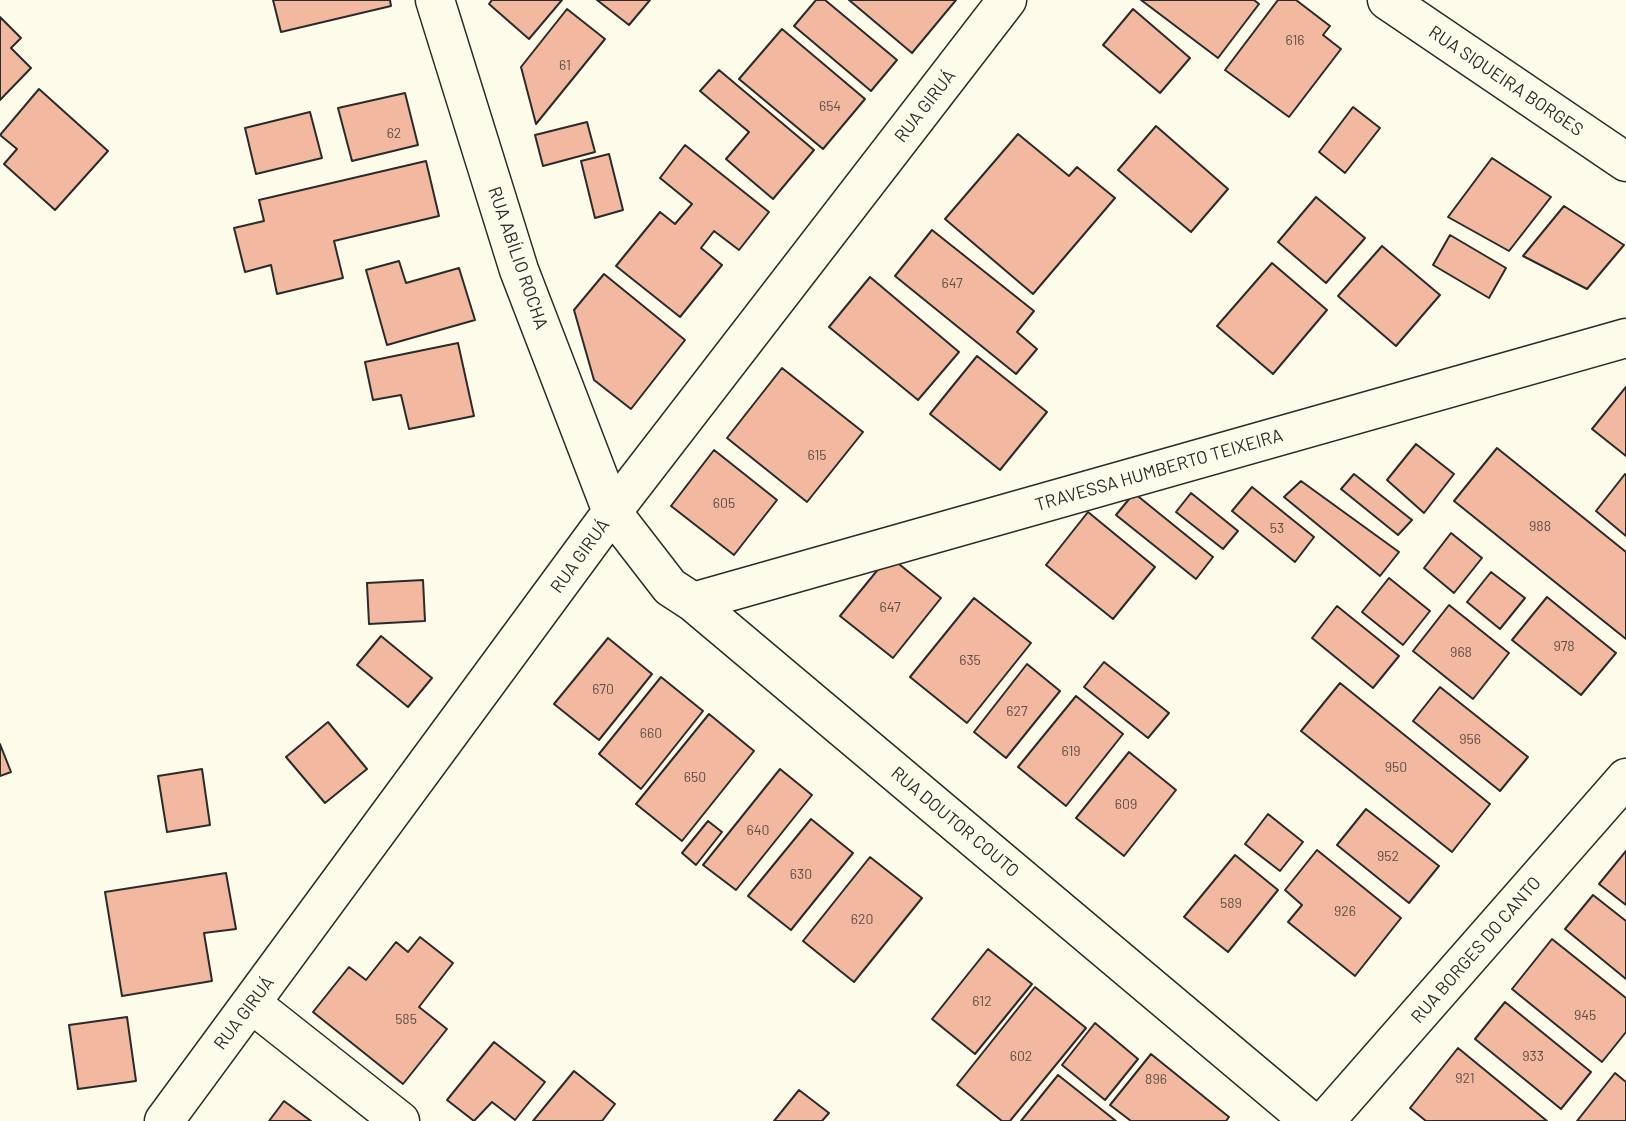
<!DOCTYPE html>
<html>
<head>
<meta charset="utf-8">
<style>
	body { margin:0 }
	canvas { display:block; background:#fdfbea }
</style>
</head>
<body>
<canvas width="1626" height="1121"></canvas>
<script>
const ctx = document.querySelector('canvas').getContext('2d');
ctx.lineJoin = 'round';
function fillPath(path, color) { ctx.fillStyle = color; ctx.fill(path, 'evenodd'); }
function trace(path, color, width, dash) { ctx.strokeStyle = color; ctx.lineWidth = width; ctx.lineCap = dash ? 'butt' : 'round'; ctx.setLineDash(dash || []); ctx.stroke(path); }
function drawText(font, color, halo, rows, align = 'center') {
  ctx.font = font + ' Barlow,sans-serif'; ctx.lineWidth = 5; ctx.setLineDash([]); ctx.textBaseline = 'middle'; ctx.strokeStyle = halo; ctx.fillStyle = color; for (const [text, x, y, turn = 0] of rows) {
    ctx.save(); ctx.translate(x, y); ctx.rotate((+turn || 0) * Math.PI / 180); ctx.textAlign = isNaN(turn) ? turn : align; if (halo) ctx.strokeText(text, 0, 0); ctx.fillText(text, 0, 0); ctx.restore();
  }
}
const building = new Path2D(`
	M273,0h117l1,6 -110,26z
	M492,0h70l-33,39 -40,-35z
	M597,0h53l-21,25z
	M816,0h9l72,60 -26,31 -77,-65z
	M849,0h107l-44,53z
	M1141,0h113l5,4 -41,54z
	M1278,0h18l34,26 -7,9 18,14 -52,68 -64,-47z
	M567,9l38,30 -69,85 -15,-57z
	M1133,9l57,49 -30,35 -57,-48z
	M0,17l21,21 -10,10 20,20 -31,32z
	M782,29l83,70 -42,50 -84,-70z
	M719,70l95,80 -41,49 -47,-40 23,-27 -49,-41z
	M39,89l69,62 -53,59 -51,-46 13,-15 -17,-14z
	M405,93l13,52 -66,16 -14,-53z
	M1353,107l27,21 -35,45 -26,-21z
	M310,112l12,46 -66,16 -11,-46z
	M587,122l8,30 -52,14 -8,-31z
	M1156,126l72,63 -37,43 -73,-62z
	M1018,134l51,42 8,-9 38,31 -82,96 -88,-75z
	M685,145l84,67 -30,38 -25,-19 -13,17 21,17 -42,52 -64,-51 44,-54 15,12 17,-20 -32,-26z
	M609,154l14,56 -28,8 -14,-57z
	M1492,158l59,39 -42,54 -61,-34z
	M426,161l13,55 -105,25 9,37 -66,16 -6,-29 -26,7 -11,-44 30,-7 -5,-21z
	M1316,197l49,41 -39,45 -48,-41z
	M1564,206l60,39 -37,44 -64,-33z
	M932,230l102,81 -17,21 20,17 -21,25 -121,-98z
	M1450,235l56,33 -17,30 -56,-33z
	M1382,246l58,49 -44,51 -58,-50z
	M399,261l7,22 53,-15 16,52 -88,25 -21,-75z
	M1272,263l55,47 -54,64 -56,-48z
	M604,274l81,66 -54,69 -37,-29 -20,-70z
	M870,277l89,75 -41,48 -89,-73z
	M458,343l16,73 -65,13 -8,-34 -28,5 -8,-38z
	M977,356l70,56 -47,58 -70,-56z
	M782,368l81,64 -56,70 -80,-64z
	M1626,387v69l-34,-27z
	M1416,444l38,30 -30,39 -37,-33z
	M1497,448l129,104v87l-172,-138z
	M714,450l63,50 -43,55 -63,-49z
	M1354,474l58,46 -14,15 -57,-46z
	M1625,474l1,1v61l-30,-25z
	M1301,481l98,71 -19,24 -96,-79z
	M1252,487l62,50 -19,25 -63,-51z
	M1134,493l79,64 -17,22 -80,-64z
	M1191,493l47,38 -15,18 -47,-37z
	M1088,512l67,55 -42,52 -67,-54z
	M1451,533l31,25 -28,35 -30,-25z
	M889,556l52,42 -48,60 -53,-42z
	M1491,572l34,26 -25,31 -33,-27z
	M1389,578l41,33 -27,34 -41,-33z
	M423,580l2,41 -56,3 -2,-41z
	M1547,597l69,56 -35,42 -69,-55z
	M974,598l57,45 -64,80 -57,-46z
	M1449,605l60,48 -36,46 -60,-48z
	M1337,606l62,50 -26,32 -61,-50z
	M381,636l51,42 -24,29 -51,-42z
	M608,638l44,36 -53,66 -45,-36z
	M1104,662l65,51 -21,25 -64,-51z
	M1027,664l33,27 -54,67 -32,-26z
	M661,677l42,34 -62,78 -42,-35z
	M1340,683l150,121 -38,48 -151,-121z
	M1440,687l88,70 -28,34 -87,-70z
	M1076,696l47,38 -57,72 -48,-39z
	M709,714l45,37 -72,90 -46,-37z
	M328,722l39,47 -42,34 -39,-46z
	M0,744l11,28 -11,4z
	M1129,752l47,38 -52,66 -48,-38z
	M202,769l8,56 -43,7 -9,-56z
	M780,769l32,26 -76,95 -33,-25z
	M1366,809l73,57 -30,37 -72,-58z
	M1268,814l35,28 -23,29 -35,-27z
	M811,819l42,34 -62,77 -43,-34z
	M708,821l14,11 -26,33 -14,-12z
	M1317,850l84,68 -46,58 -67,-54 14,-17 -17,-15z
	M1626,851v54l-27,-21z
	M1235,855l43,35 -50,62 -44,-35z
	M870,857l52,41 -68,84 -51,-41z
	M226,873l10,56 -32,4 8,48 -90,15 -17,-104z
	M1593,895l33,26v58l-61,-50z
	M420,937l33,26 -34,44 28,22 -44,55 -90,-72 36,-45 17,13 30,-38 12,10z
	M1552,939l74,59v34l-24,30 -90,-73z
	M988,949l44,35 -57,70 -43,-35z
	M1035,987l51,41 -76,93h-8l-45,-36z
	M1505,1002l86,70 -30,37 -86,-70z
	M127,1017l9,64 -58,8 -9,-64z
	M1095,1023l43,36 -33,41 -43,-35z
	M494,1042l51,40 -30,38 -23,-18 -18,19 -27,-21z
	M1458,1048l89,73h-121l-16,-13z
	M1151,1054l78,63 -3,4h-95l-21,-16z
	M574,1071l41,33 -13,17h-69z
	M1615,1073l11,9v39h-49z
	M1058,1075l58,46h-95z
	M799,1090l30,23 -7,8h-48z
	M284,1101l27,20h-42z`);
fillPath(building, '#f2b8a0');
trace(building, '#2b2b2b', 2);
const minor = new Path2D(`
	M435,0l84,270 93,242 58,75 23,15 617,519
	M1387,0l239,162
	M693,602l933,-264
	M252,1004l148,117
	M164,1121l448,-609 395,-512
	M1325,1121l301,-343`);
trace(minor, '#2b2b2b', 41);
trace(minor, '#fdfbea', 38);
drawText('14px', '#5d4e48', null, [
	["616",1295,40],
	["61",565,65],
	["654",830,106],
	["62",394,133],
	["647",952,283],
	["615",817,455],
	["605",724,503],
	["988",1540,526],
	["53",1277,528],
	["647",890,607],
	["978",1564,646],
	["968",1461,652],
	["635",970,660],
	["670",603,689],
	["627",1017,711],
	["660",651,733],
	["956",1470,739],
	["619",1071,751],
	["950",1396,767],
	["650",695,777],
	["609",1126,804],
	["640",758,830],
	["952",1388,856],
	["630",801,874],
	["589",1231,903],
	["926",1345,911],
	["620",862,919],
	["612",982,1001],
	["945",1585,1015],
	["585",406,1019],
	["602",1021,1056],
	["933",1533,1056],
	["921",1465,1078],
	["896",1156,1079]
]);
drawText('18px', '#2b2b2b', '#fdfbea', [
	["RUA SIQUEIRA BORGES",1506,81,34],
	["RUA GIRUÁ",925,106,-52],
	["RUA ABÍLIO ROCHA",518,258,71],
	["TRAVESSA HUMBERTO TEIXEIRA",1159,470,-16],
	["RUA GIRUÁ",580,556,-54],
	["RUA DOUTOR COUTO",955,822,40],
	["RUA BORGES DO CANTO",1476,950,-49],
	["RUA GIRUÁ",244,1013,-53]
]);
</script>
</body>
</html>
